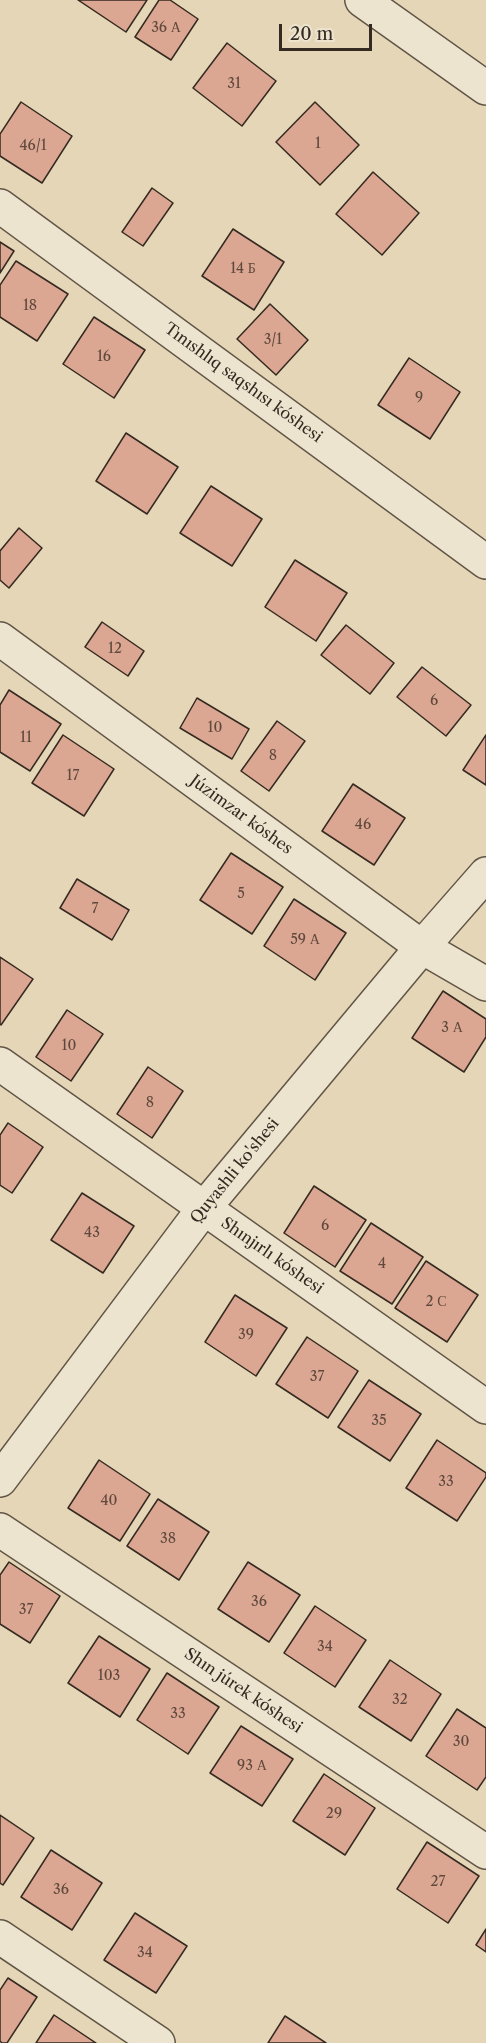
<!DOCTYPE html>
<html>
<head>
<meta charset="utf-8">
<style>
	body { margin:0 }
	#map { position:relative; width:486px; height:2043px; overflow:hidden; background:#e4d6b6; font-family:"Libre Caslon Text",serif }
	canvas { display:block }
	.scale { position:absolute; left:279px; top:24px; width:93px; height:27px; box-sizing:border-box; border:3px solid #352a21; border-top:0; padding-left:8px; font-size:18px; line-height:21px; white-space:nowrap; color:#352a21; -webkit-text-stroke:4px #ede4d0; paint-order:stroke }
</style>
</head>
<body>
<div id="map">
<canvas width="486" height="2043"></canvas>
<div class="scale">20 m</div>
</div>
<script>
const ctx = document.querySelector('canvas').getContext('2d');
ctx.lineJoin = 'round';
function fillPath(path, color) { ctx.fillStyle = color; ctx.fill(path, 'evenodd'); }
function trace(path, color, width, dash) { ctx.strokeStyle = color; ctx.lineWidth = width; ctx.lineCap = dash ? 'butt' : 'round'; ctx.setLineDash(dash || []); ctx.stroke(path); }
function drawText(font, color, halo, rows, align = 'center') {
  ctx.font = font + ' "Libre Caslon Text",serif'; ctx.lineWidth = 4.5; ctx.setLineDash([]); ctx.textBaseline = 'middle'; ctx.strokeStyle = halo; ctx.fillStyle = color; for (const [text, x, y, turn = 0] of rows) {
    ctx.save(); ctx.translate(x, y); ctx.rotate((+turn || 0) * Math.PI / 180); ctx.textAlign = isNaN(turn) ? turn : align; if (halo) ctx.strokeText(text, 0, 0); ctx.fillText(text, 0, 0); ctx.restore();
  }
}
const building = new Path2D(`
	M78,0h69l-21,32z
	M159,0h11l28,19 -27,41 -36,-23z
	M227,43l49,38 -34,45 -49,-38z
	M21,102l51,34 -30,47 -42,-27v-22z
	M315,102l44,43 -39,40 -44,-43z
	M373,172l46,41 -37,42 -46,-41z
	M152,188l21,15 -30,43 -21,-14z
	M233,229l51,33 -30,48 -52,-34z
	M0,242l14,9 -14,22z
	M16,261l52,33 -31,47 -37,-24v-32z
	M270,304l38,36 -32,35 -39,-36z
	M94,317l51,33 -31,48 -51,-34z
	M409,358l51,34 -30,47 -52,-34z
	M126,433l52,34 -31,47 -51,-33z
	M211,486l51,33 -30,47 -52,-33z
	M19,528l23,20 -33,40 -9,-8v-29z
	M295,560l52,33 -31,48 -51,-34z
	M102,622l42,29 -16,25 -43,-29z
	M346,625l48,38 -24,31 -49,-39z
	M422,667l49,38 -25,31 -49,-39z
	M9,690l52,34 -31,47 -30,-19v-47z
	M197,698l52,31 -17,30 -52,-31z
	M277,721l28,20 -36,50 -28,-20z
	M63,735l51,34 -30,47 -52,-33z
	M486,735v50l-23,-15z
	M353,784l52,34 -31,47 -52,-34z
	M231,853l52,34 -31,47 -52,-34z
	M77,879l52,31 -17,30 -52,-32z
	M294,899l52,34 -31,47 -51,-34z
	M0,957l33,22 -32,46 -1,-1z
	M443,991l43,28v18l-22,35 -52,-34z
	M67,1010l36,24 -32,47 -35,-24z
	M148,1067l35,24 -31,47 -35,-24z
	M8,1123l35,24 -31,46 -12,-8v-50z
	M314,1186l52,34 -31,47 -51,-34z
	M82,1193l52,33 -31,47 -52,-33z
	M371,1223l52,34 -31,47 -52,-33z
	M426,1261l52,34 -31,47 -52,-34z
	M235,1295l52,33 -31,48 -51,-34z
	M307,1337l51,34 -30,47 -52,-34z
	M369,1380l52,34 -31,47 -52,-34z
	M437,1440l49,33v4l-29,44 -51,-33z
	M99,1460l51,34 -30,47 -52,-33z
	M158,1499l51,33 -30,48 -52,-34z
	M9,1562l51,34 -30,47 -30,-19v-49z
	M248,1562l52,33 -31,47 -51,-33z
	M315,1606l51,34 -31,47 -51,-34z
	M99,1636l51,33 -30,48 -52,-34z
	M390,1660l51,34 -30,47 -52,-34z
	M167,1673l52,34 -31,47 -51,-34z
	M457,1709l29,19v49l-9,13 -51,-34z
	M241,1726l52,33 -31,47 -52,-33z
	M324,1774l51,34 -30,47 -52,-34z
	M0,1815l34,23 -31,47 -3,-2z
	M427,1842l52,34 -31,47 -51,-34z
	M51,1850l51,33 -30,47 -51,-33z
	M135,1913l52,33 -31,47 -52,-33z
	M486,1929v23l-10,-7z
	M8,1978l29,19 -30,46h-5l-2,-2v-51z
	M54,2015l42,28h-60z
	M285,2016l41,27h-58z`);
fillPath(building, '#dca792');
trace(building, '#352a21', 1.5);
const street = new Path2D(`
	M362,0l124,88
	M0,206l486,356
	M0,639l422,308 64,37
	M0,1064l486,343
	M0,1480l204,-272 218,-261 64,-73
	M0,1530l486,322
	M0,1937l158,106`);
trace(street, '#615546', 36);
trace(street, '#ede4d0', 33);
drawText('14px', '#5f493d', null, [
	["36 А",166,28],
	["31",234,84],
	["1",318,144],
	["46/1",33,146],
	["14 Б",243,269],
	["18",30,306],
	["3/1",273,340],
	["16",104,357],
	["9",419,398],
	["12",115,649],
	["6",434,701],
	["10",215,728],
	["11",26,738],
	["8",273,756],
	["17",73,776],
	["46",363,825],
	["5",241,894],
	["7",95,909],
	["59 А",305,940],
	["3 А",452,1028],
	["10",69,1046],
	["8",150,1103],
	["6",325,1226],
	["43",92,1233],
	["4",382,1264],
	["2 С",436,1302],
	["39",246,1335],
	["37",317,1377],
	["35",379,1421],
	["33",446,1482],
	["40",109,1501],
	["38",168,1539],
	["36",259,1602],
	["37",26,1610],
	["34",325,1647],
	["103",109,1676],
	["32",400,1700],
	["33",178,1714],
	["30",461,1742],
	["93 А",252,1766],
	["29",334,1814],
	["27",438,1882],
	["36",61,1890],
	["34",145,1953]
]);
drawText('16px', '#352a21', '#ede4d0', [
	["Tınıshlıq saqshısı kóshesi",243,383,36],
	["Júzimzar kóshes",241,815,36],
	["Quyashli ko'shesi",235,1171,-51],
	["Shınjırlı kóshesi",272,1256,35],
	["Shın júrek kóshesi",243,1691,34]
]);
</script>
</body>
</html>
